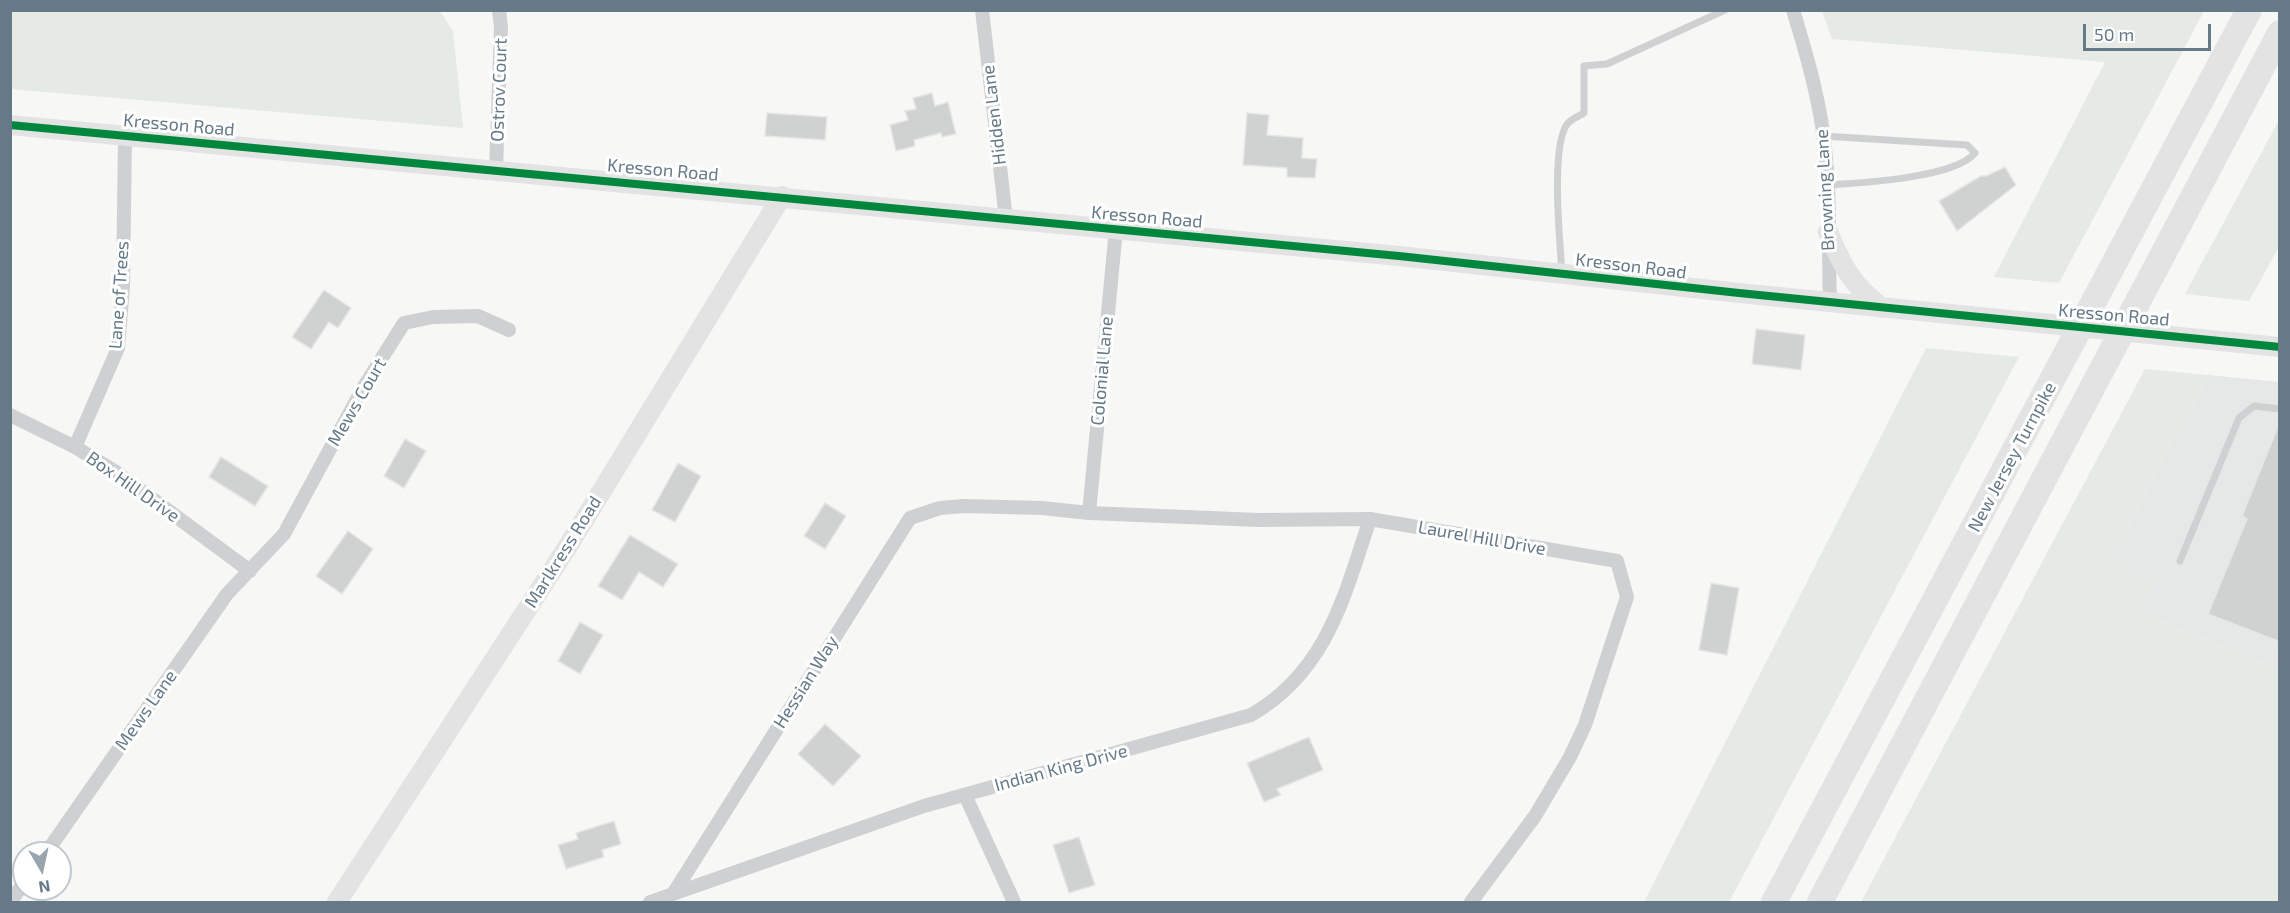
<!DOCTYPE html>
<html>
<head>
<meta charset="utf-8">
<style>
	body { margin:0 }
	#map { position:relative; width:2290px; height:913px; overflow:hidden; background:#f7f7f6; font-family:"Exo 2",sans-serif }
	canvas { display:block }
	.frame { position:absolute; inset:0; border:12px solid #657988; pointer-events:none }
	.north { position:absolute; left:12px; top:841px; width:60px; height:60px; box-sizing:border-box; background:#fff; border:2px solid #c1c9cf; border-radius:50%; rotate:171deg; font-size:16px; font-weight:700; line-height:24px; text-align:center; color:#657988 }
	.north::after { content:''; display:block; margin:auto; width:21px; height:27px; background:#98a5ae; clip-path:polygon(50% 0,100% 100%,50% 72%,0 100%) }
	.scale { position:absolute; left:2083px; top:24px; width:128px; height:27px; box-sizing:border-box; border:3px solid #657988; border-top:0; padding-left:8px; font-size:18px; line-height:21px; white-space:nowrap; color:#657988; -webkit-text-stroke:4px #fff; paint-order:stroke }
</style>
</head>
<body>
<div id="map">
<canvas width="2290" height="913"></canvas>
<div class="frame"></div>
<div class="north">N</div>
<div class="scale">50 m</div>
</div>
<script>
const ctx = document.querySelector('canvas').getContext('2d');
ctx.lineJoin = 'round';
function fillPath(path, color) { ctx.fillStyle = color; ctx.fill(path, 'evenodd'); }
function trace(path, color, width, dash) { ctx.strokeStyle = color; ctx.lineWidth = width; ctx.lineCap = dash ? 'butt' : 'round'; ctx.setLineDash(dash || []); ctx.stroke(path); }
function drawText(font, color, halo, rows, align = 'center') {
  ctx.font = font + ' "Exo 2",sans-serif'; ctx.lineWidth = 6; ctx.setLineDash([]); ctx.textBaseline = 'middle'; ctx.strokeStyle = halo; ctx.fillStyle = color; for (const [text, x, y, turn = 0] of rows) {
    ctx.save(); ctx.translate(x, y); ctx.rotate((+turn || 0) * Math.PI / 180); ctx.textAlign = isNaN(turn) ? turn : align; if (halo) ctx.strokeText(text, 0, 0); ctx.fillText(text, 0, 0); ctx.restore();
  }
}
fillPath(new Path2D(`
	M2208,375l71,7v287l-139,-56 -30,-53z`), '#e6e7e7');
fillPath(new Path2D(`
	M10,11h430l13,20 10,97 -452,-39z
	M1822,11v-1l382,1 -145,272 -65,-6 111,-215 -273,-23z
	M2279,120v127l-30,54 -64,-7z
	M1926,348l93,9 -290,545h-85z
	M2145,369l63,6 -98,185 40,24 -10,29 139,56v233h-418z`), '#e6eae4');
const building = new Path2D(`
	M932,93l3,13 13,-4 8,32 -14,3 -1,-4 -27,7 1,6 -19,5 -6,-26 18,-5 -3,-9 11,-2 -3,-11z
	M767,113l60,4 -2,23 -60,-4z
	M1247,113l22,2 -2,20 36,3 -1,20 15,1 -2,19 -28,-1v-9l-44,-3z
	M2005,167l11,18 -59,46 -18,-30 42,-25h5z
	M324,290l27,18 -13,20 -9,-6 -18,27 -19,-12z
	M1756,329l49,6 -4,35 -49,-6z
	M2279,424h1v218l-72,-28 39,-95 -5,-3z
	M405,439l21,12 -22,37 -20,-12z
	M221,457l47,29 -13,20 -46,-29z
	M678,463l23,13 -26,46 -23,-12z
	M825,503l21,13 -21,33 -21,-13z
	M348,531l25,18 -31,45 -26,-18z
	M630,535l48,29 -15,23 -24,-15 -17,28 -24,-14z
	M1711,583l28,5 -12,67 -28,-5z
	M580,622l23,13 -23,39 -22,-13z
	M825,724l36,32 -28,30 -35,-32z
	M1309,737l14,33 -46,19 4,6 -17,7 -17,-39z
	M614,821l7,23 -19,6 2,7 -38,12 -8,-24 20,-6 -2,-6z
	M1079,837l16,48 -26,8 -16,-48z`);
fillPath(building, '#d0d2d2');
trace(building, '#e6e6e6', 1.5);
trace(new Path2D(`
	M1823,136l144,9 8,8c-20,25 -115,30 -147,32
	M1562,272c-2,-28 -12,-128 6,-149 4,-4 11,-7 16,-10v-47l23,-2 118,-54
	M2180,561l59,-143 15,-12 26,3`), '#cfd0d1', 7);
trace(new Path2D(`
	M982,10l24,209
	M1793,10c15,49 29,98 33,148 5,48 2,96 4,143
	M496,170l5,-142 -2,-18
	M10,415l65,32 41,25 134,99
	M75,447l43,-99 5,-61 2,-152
	M1089,513l27,-284
	M965,795l49,107
	M46,853l181,-259 57,-60 79,-146 41,-65 29,-6 45,-1 31,14
	M673,894l237,-376 30,-10 24,-2 78,2 47,5 169,7 112,-1 247,42 10,36 -42,128 -15,32 -35,59 -64,86
	M10,902l14,-19
	M650,902l274,-96 327,-91c76,-44 93,-118 119,-196`), '#cfd0d1', 14);
trace(new Path2D(`
	M10,125l1389,131 340,37 541,54
	M1828,232c15,35 23,52 54,76
	M337,902l233,-359 212,-347`), '#e2e3e2', 20);
trace(new Path2D(`
	M1774,902l475,-892
	M1820,902l460,-869`), '#e2e3e2', 26);
trace(new Path2D(`
	M10,125l1389,131 340,37 541,54`), '#00873e', 8);
drawText('18px', '#657988', '#fff', [
	["Ostrov Court",499,90,-88],
	["Hidden Lane",994,115,-97],
	["Kresson Road",179,125,5],
	["Kresson Road",663,170,5],
	["Browning Lane",1825,190,-93],
	["Kresson Road",1147,217,5],
	["Kresson Road",1631,266,7],
	["Lane of Trees",119,295,-86],
	["Kresson Road",2114,315,5],
	["Colonial Lane",1102,371,-85],
	["Mews Court",357,402,-60],
	["New Jersey Turnpike",2012,457,-62],
	["Box Hill Drive",133,487,35],
	["Laurel Hill Drive",1482,538,10],
	["Marlkress Road",563,552,-58],
	["Hessian Way",806,682,-58],
	["Mews Lane",146,710,-55],
	["Indian King Drive",1061,768,-15]
]);
</script>
</body>
</html>
